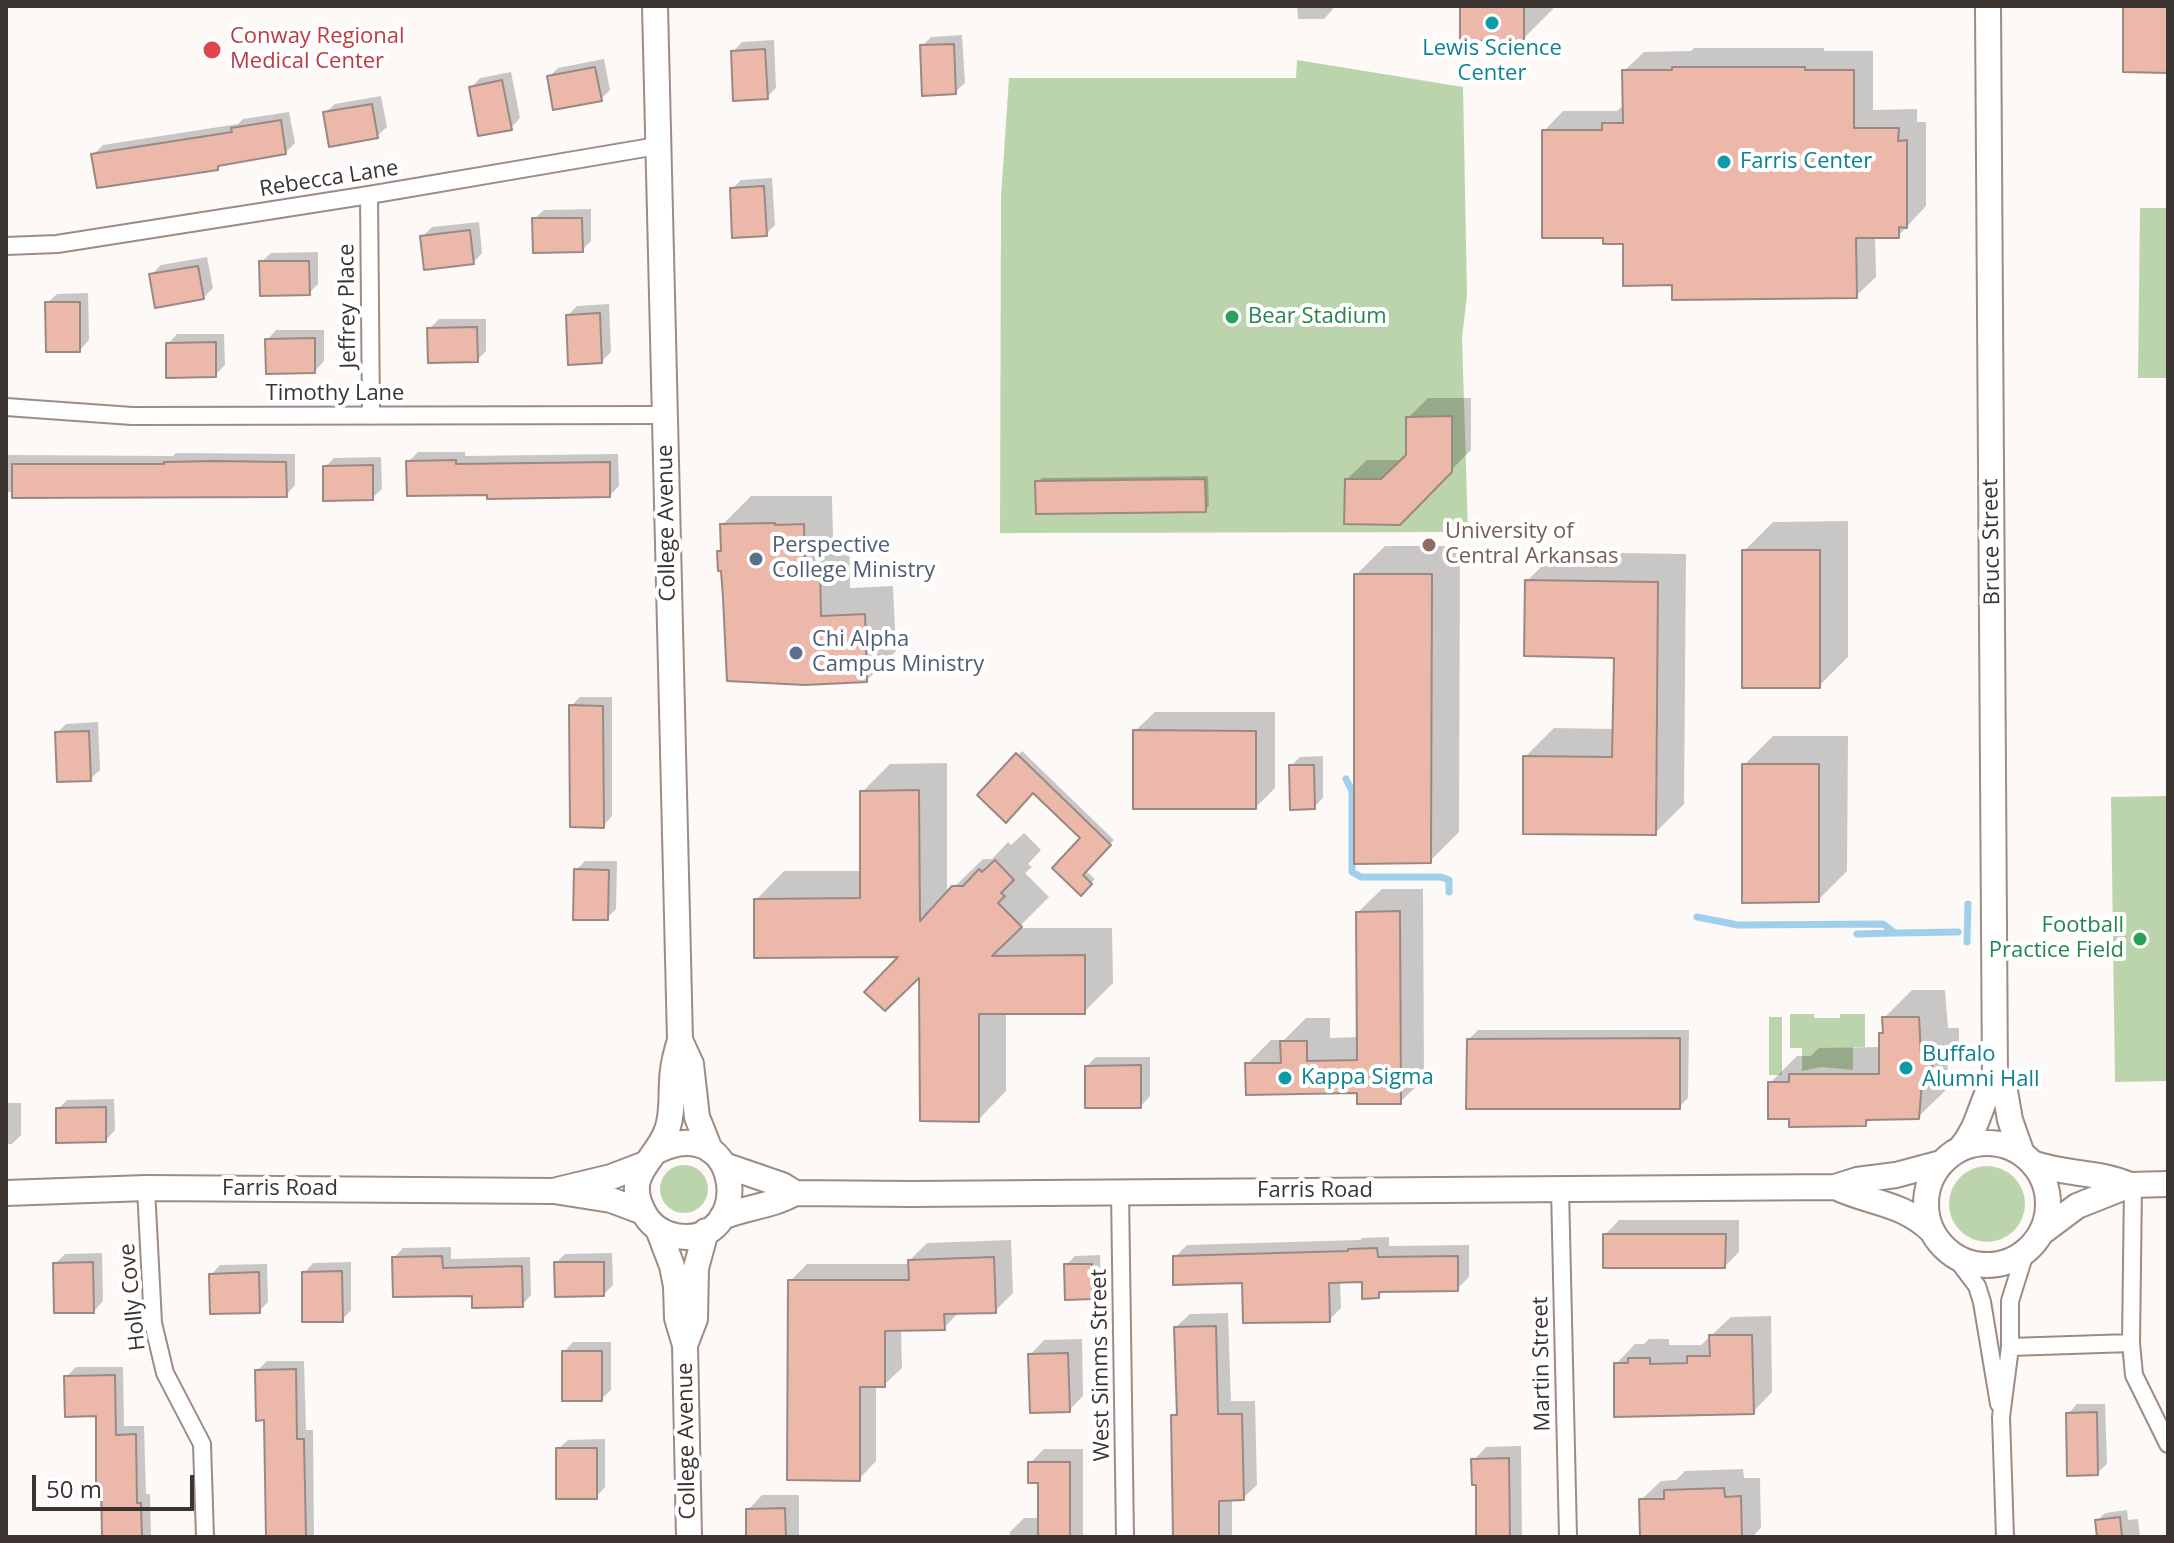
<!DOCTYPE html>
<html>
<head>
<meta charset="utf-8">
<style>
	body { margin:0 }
	#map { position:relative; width:2174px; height:1543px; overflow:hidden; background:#fcf9f7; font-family:"Open Sans",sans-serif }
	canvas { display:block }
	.frame { position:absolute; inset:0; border:8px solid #3b3431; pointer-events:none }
	.scale { position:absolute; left:32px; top:1475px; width:162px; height:36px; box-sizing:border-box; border:4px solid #3b3431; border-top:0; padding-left:10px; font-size:24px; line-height:28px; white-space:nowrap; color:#3b3431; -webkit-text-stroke:6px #fff; paint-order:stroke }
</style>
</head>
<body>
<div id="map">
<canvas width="2174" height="1543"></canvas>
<div class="frame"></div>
<div class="scale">50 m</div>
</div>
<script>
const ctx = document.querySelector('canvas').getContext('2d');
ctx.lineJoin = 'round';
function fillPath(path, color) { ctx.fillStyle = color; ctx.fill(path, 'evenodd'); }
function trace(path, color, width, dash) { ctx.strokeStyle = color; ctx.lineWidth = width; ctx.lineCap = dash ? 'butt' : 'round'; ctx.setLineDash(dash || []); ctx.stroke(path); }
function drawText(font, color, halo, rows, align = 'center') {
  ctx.font = font + ' "Open Sans",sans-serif'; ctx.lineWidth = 8; ctx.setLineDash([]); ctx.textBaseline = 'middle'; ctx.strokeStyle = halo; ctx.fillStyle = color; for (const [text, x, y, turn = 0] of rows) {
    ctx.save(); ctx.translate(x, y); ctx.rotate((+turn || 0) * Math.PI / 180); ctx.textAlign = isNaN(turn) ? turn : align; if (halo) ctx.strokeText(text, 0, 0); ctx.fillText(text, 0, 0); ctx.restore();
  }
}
fillPath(new Path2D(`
	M1297,60l166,27 4,208 -5,43 6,194 -468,1 1,-336 8,-119h287z
	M2140,208h28v170h-30z
	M2168,796v285l-53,1 -4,-285z
	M1790,1014h24v4h26v-4h25v33h-12v23l-32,-3 -19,4v-23h-12z
	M1769,1017h13v58h-13z
	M660 1189a24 24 0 1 1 48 0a24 24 0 1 1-48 0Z
	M1949 1204a38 38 0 1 1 76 0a38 38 0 1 1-76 0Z`), '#bcd4ac');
fillPath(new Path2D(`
	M1297,6h36v3l-9,10h-26z
	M1462,6h91v3l-29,29z
	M962,35l3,48 -10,9 -33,-46 9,-9z
	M774,40l2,48 -9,9 -34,-45 9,-10z
	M1694,48h130v3h49v59l44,-1v13h9v84l-28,30h-23l1,41 -20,19 -182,-13 -49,-41 -20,-6 -61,-105 19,-20h54l8,-7 -1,-33 20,-19 47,-1z
	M604,59l6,31 -9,9 -52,-22 9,-9z
	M511,72l9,46 -9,10 -40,-40 9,-10z
	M381,96l6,31 -10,9 -52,-23 10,-9z
	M289,112l6,31 -9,9 -64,11 -5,5 -123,-14 9,-9 135,-21 5,-5z
	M772,178l3,47 -9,9 -34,-45 9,-9z
	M591,209v32l-9,9 -48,-31 10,-9z
	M479,222l3,31 -9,10 -51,-26 10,-10z
	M318,252v32l-9,9 -48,-31 10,-9z
	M207,257l6,31 -10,10 -52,-23 10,-10z
	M88,293l1,47 -9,10 -33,-47 10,-9z
	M609,304l2,48 -9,9 -34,-46 9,-9z
	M439,319h47v32l-9,9 -48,-31z
	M276,330h48v31l-9,10 -48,-31z
	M177,334h47l1,31 -10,10 -47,-31z
	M1428,398h43v52l-72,73 -52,-44 20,-19h36l5,-5v-37z
	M418,452h47v4l153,-2 1,32 -9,9 -121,-2 -81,-31z
	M176,453l119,1v31l-9,10 -280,-3v-37l167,1z
	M381,457l1,32 -10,9 -47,-31 9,-9z
	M1208,476l1,30 -4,4 -167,-28 4,-4z
	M751,496h81l1,43 16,-1 1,50 43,-2 3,65 -29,29 -148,-128 3,-4v-23z
	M1848,521v136l-29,29 -75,-135 29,-29z
	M1385,546h75l-1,286 -29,29 -74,-286z
	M1556,552l130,2 -2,250 -29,29 -130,-76 29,-29 61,1 1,-73 -89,-75z
	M580,697h32v119l-9,10 -32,-120z
	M1155,712h120v76l-19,19 -121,-76z
	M98,722l2,48 -10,9 -33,-46 9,-9z
	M1773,736h75l-1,135 -29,29 -74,-135z
	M1022,751l92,89 -29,30 10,9 -14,14 2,-55 -50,-47 -53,4z
	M1323,756v42l-9,9 -23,-41 9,-9z
	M947,763v131l36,-35h9l16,-17 3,3 13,-12 17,17 -13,14 4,3 -7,6 24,24 -31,31h94l1,55 -29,29h-78v79l-28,29 -57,-147 -18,-18 -147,-55 28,-29h78v-79l28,-28z
	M585,861h32l-1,48 -9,9 -31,-48z
	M1382,889h41l1,190 -24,23 -153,-38 24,-24h13l22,-22h24v20l29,-1 -1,-125z
	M1912,990h33l3,38h11v23l-11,11 -2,28 -28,27 -46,1 -7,6 -74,-7 -21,-34 27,-27h14l8,-8 62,-1 3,-29z
	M1478,1030h211l-1,68 -9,9 -210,-68z
	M1096,1057h54v39l-9,10 -54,-40z
	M114,1099l1,31 -9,10 -48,-31 9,-9z
	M6,1103h15v32l-9,9h-6z
	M1619,1220h120v32l-14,14 -120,-31z
	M1389,1237v9l80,-1v32l-12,12 -73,1 -6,6 -14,-16 -24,1 1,27 -12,12 -85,-39 -69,-24 12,-12 173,-5 2,-2z
	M1011,1240l2,53 -18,18 -36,1 -15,16 -43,1 1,39 -18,17h-8v76l-17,18 -69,-198 17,-17h103v-4l17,-17z
	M451,1247v12l79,-2 1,38 -9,10 -48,-11 -80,-36 9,-10z
	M102,1253l1,48 -9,10 -39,-47 10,-10z
	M612,1253l1,32 -9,9 -48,-31 9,-9z
	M1100,1255l1,33 -9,9 -26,-32 9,-9z
	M351,1262v48l-9,10 -38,-47 9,-10z
	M267,1264l1,38 -9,9 -48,-36 9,-10z
	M1228,1313l3,88h24l2,84 -14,13 -11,1v38h-58l-1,-121 5,-6 -2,-83 14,-13z
	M1771,1316l1,76 -19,20 -137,-48 19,-20h9l5,-5h20v6h32l30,-28z
	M1082,1339l1,57 -14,14 -39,-55 14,-15z
	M573,1342h38v48l-10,9 -37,-47z
	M267,1361h37l2,69h7l1,107h-47l-1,-119 -9,-47z
	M76,1367h47l1,59h20l2,68h4l1,43h-47l-6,-123 -32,-37z
	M2077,1404h28l2,60 -10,9 -29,-59z
	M605,1439v48l-9,10 -38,-48 10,-9z
	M1521,1446l1,91h-44v-54l-4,-23 12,-13z
	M1044,1449h39v88h-73v-5l14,-14h16v-37l-10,-18z
	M1743,1469l1,9h16l1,50 -9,9h-110l-1,-37 20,-19 15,-1 9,-9z
	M762,1495h37v42h-51v-27z
	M2127,1510l1,10 10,-1 2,18h-45l3,-2 -1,-14 8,-8z`), '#0003');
trace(new Path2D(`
	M1346,779l6,12v81l9,5h80l8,3v12
	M1697,917l41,8 145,-1 12,9 63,-1
	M1857,934l38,-1
	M1967,942l1,-38`), '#a0cfec', 7);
const building = new Path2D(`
	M1460,6h64v34l-64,1z
	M2123,6h45v67l-45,-1z
	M954,44l2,50 -34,2 -2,-51z
	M765,49l3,50 -35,2 -2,-50z
	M595,67l7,34 -49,9 -6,-34z
	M1672,67h133v3h49v58h45l-1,13 9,-1v88l-8,-1v11h-43l1,60 -185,2v-15l-49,1v-42h-20v-6h-61v-108h60v-7h21l-1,-53h50z
	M502,80l10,50 -34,6 -9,-49z
	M372,104l6,34 -49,9 -6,-35z
	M281,120l5,34 -68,12v4l-121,18 -6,-34 141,-22 -1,-4z
	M764,186l3,50 -35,2 -2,-50z
	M532,218h50l1,34 -50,1z
	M470,230l4,34 -50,6 -4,-34z
	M259,261h50l1,34 -50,1z
	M198,266l6,33 -49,9 -6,-34z
	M45,302h35v50h-34z
	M600,313l2,50 -34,2 -2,-50z
	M477,327l1,35 -50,1 -1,-35z
	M315,338v35l-49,1 -1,-35z
	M216,342v35l-50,1v-35z
	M1452,416v56l-52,53 -56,-1 1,-45h36l25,-24v-38z
	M456,460v4l154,-2v35l-123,2v-4l-80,1 -1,-35z
	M214,461l72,1 1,35 -275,1v-34h152v-2z
	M373,465v35l-50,1v-35z
	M1205,479l1,33 -170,2 -1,-33z
	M775,523v2l29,-1 1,43 15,-1 1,50 44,-2 2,68 -62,3 -78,-4 -4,-83 -2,-27h-3l-1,-20h4l-1,-27z
	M1742,550h78v138h-78z
	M1354,574h78l-1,289 -77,1z
	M1525,580l133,2 -2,253 -133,-1v-78l89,1 2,-99 -90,-2z
	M569,705l34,1 1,122 -34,-1z
	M1133,730l123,1v78h-123z
	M89,731l2,50 -34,1 -2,-50z
	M1016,753l95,92 -28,30 9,9 -11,12 -29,-28 28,-30 -47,-45 -27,30 -29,-28z
	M1742,764h77v138l-77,1z
	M1289,765h25l1,44 -25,1z
	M919,790l1,131 32,-35h11l16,-17 3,3 13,-12 19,20 -13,13 4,3 -7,7 24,24 -30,29 93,-1v59h-106v108l-59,-1 -1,-143 -34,33 -21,-19 34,-35 -144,1v-59l106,-1v-107z
	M574,869l35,1 -1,50h-35z
	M1400,911l1,193h-44v-11l-111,2 -1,-32h36l-1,-22h27v20l50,-1 -1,-148z
	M1882,1017h37l2,38h11v26h-10l-3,38 -53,1v6l-77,1v-8h-21v-37h21v-8h90v-41h4z
	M1680,1038v71h-214l1,-70z
	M1141,1065v43h-56v-42z
	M106,1107v35l-50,1v-35z
	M1603,1234h123l-1,34h-122z
	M1377,1248l1,9 80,-1v35l-79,1v6l-17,1v-17l-33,1 1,39 -87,1 -1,-40 -69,2v-29l175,-5v-2z
	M442,1256l1,12 79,-2 1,41 -51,1v-12l-79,1 -1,-40z
	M994,1257l2,56 -52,1 1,16 -60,1v56h-25v94l-73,-1 1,-200h121l-1,-20z
	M93,1262l1,51h-40l-1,-50z
	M554,1262h50v34l-49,1z
	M1064,1264h28l1,35 -28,1z
	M342,1271l1,51h-41v-50z
	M259,1272l1,41 -50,1 -1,-40z
	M1216,1326l2,88h24l2,86 -25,1v36h-46l-2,-122h6l-3,-88z
	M1709,1335h43l2,79 -140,3v-54h14v-5h22v6l37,-1v-7h23z
	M562,1351h40v50h-40z
	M1068,1353l2,59 -40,1 -2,-59z
	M296,1369l1,70h7l2,98h-40l-2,-117 -8,1 -1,-51z
	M115,1375l1,60 20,-1 1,69h4l1,34h-40l-1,-52 -5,1v-70l-31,1 -1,-41z
	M2097,1412l1,63 -31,1 -1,-63z
	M556,1448h41v51h-41z
	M1509,1458l1,79h-34v-52h-4l-1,-26z
	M1028,1462h42v75h-32v-54h-10z
	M1724,1488l1,9 16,-1 1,41h-102l-1,-38h25v-9z
	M785,1508l1,29h-40v-28z
	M2120,1517l2,20h-25l-2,-17z`);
fillPath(building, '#ecb8aa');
trace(building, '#9a8883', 2);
const street = new Path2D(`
	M369,195l2,221
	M6,246l51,-2 312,-49 288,-49
	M6,407l126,9 532,-1
	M2133,1185l-2,158 3,32 34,69
	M146,1188l7,135 12,50 37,71 3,93
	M1560,1189l8,348
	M1120,1192l5,345
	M1955,1257l22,29 5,16 17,102
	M2010,1347l121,-4
	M2005,1537l-4,-120 9,-70v-46l15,-48`);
const secondary = new Path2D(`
	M655,6l25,1034c-3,10 -6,20 -7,30 -3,20 1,41 -6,60 -10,30 -44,43 -24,81 6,13 18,22 33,25 79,13 68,-125 -17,-86
	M680,1040l11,24 6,53 13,33
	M1995,1078l10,13 5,29 12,34
	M1926 1204a61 61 0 1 1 122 0a61 61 0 1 1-122 0Z
	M1960,1149c20,-23 20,-47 35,-71l-7,-1072
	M2032,1163c34,12 65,8 98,22
	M724,1165l58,20 13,8 116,1 924,-7 22,-7 39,-5 45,-12
	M1835,1187c36,17 67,15 97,44
	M557,1190l54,-13 34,-13
	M6,1193l140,-5 408,3 57,9 32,12
	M722,1217c24,-10 51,-11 73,-24
	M658,1229l14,37 4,20 1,32 8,27 4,192
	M2041,1233l36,-27 53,-21 38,-1
	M685,1345l10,-26 1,-51 10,-37`);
trace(street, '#9d8c83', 20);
trace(secondary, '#9d8c83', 28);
trace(street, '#fff', 16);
trace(secondary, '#fff', 24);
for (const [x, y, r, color] of [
	[1492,23,8,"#0f9aa8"],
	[212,50,10,"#e0444e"],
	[1724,162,8,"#0f9aa8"],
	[1232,317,8,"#2e9e5b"],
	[1429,545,8,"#8d6e63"],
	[756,559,8,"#5c6f8a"],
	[796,653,8,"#5c6f8a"],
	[2140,939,8,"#2e9e5b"],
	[1906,1068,8,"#0f9aa8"],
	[1285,1078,8,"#0f9aa8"]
]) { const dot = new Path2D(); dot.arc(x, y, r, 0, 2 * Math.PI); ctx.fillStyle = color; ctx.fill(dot); trace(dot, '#fff', 3); }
drawText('22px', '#be3a42', '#fff', [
	["Conway Regional",230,37],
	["Medical Center",230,62]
], 'left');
drawText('22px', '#0d838f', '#fff', [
	["Lewis Science",1492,49,"center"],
	["Center",1492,74,"center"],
	["Farris Center",1740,162],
	["Buffalo",1922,1055],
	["Alumni Hall",1922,1080],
	["Kappa Sigma",1301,1078]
], 'left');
drawText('22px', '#3b3431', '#fff', [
	["Rebecca Lane",329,179,-9],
	["Jeffrey Place",348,306,-91],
	["Timothy Lane",335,394],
	["College Avenue",667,523,-91],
	["Bruce Street",1992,542,-91],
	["Farris Road",280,1189],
	["Farris Road",1315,1191],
	["Holly Cove",133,1297,-96],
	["Martin Street",1542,1364,-91],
	["West Simms Street",1101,1365,-91],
	["College Avenue",687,1441,-91]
]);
drawText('22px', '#27864d', '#fff', [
	["Bear Stadium",1248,317],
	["Football",2124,926,"right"],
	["Practice Field",2124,951,"right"]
], 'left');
drawText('22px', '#785e54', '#fff', [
	["University of",1445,532],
	["Central Arkansas",1445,557]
], 'left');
drawText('22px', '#4e5e75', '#fff', [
	["Perspective",772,546],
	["College Ministry",772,571],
	["Chi Alpha",812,640],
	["Campus Ministry",812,665]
], 'left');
</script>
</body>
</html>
